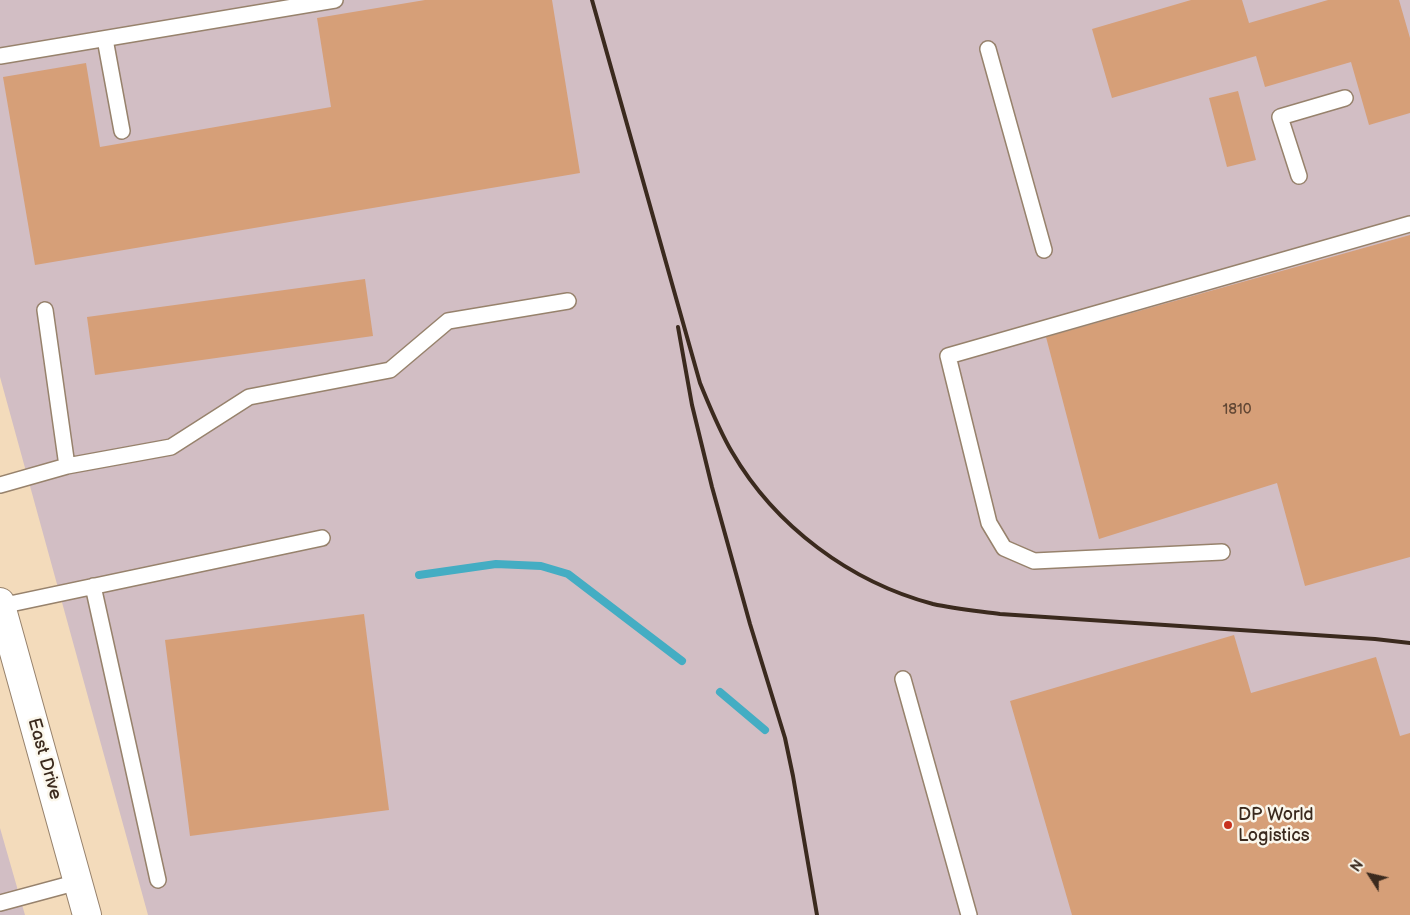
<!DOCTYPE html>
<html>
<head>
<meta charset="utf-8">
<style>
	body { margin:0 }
	#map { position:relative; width:1410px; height:915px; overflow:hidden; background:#f3dbbb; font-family:"Balsamiq Sans",sans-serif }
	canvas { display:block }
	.north { position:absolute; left:1345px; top:850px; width:50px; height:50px; -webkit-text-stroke:4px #fbf7ec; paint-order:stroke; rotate:305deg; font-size:14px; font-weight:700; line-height:20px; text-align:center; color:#3b2a1e }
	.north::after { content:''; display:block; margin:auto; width:18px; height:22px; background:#3b2a1e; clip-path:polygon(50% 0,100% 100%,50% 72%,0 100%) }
</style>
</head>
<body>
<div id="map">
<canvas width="1410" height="915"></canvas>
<div class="north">N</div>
</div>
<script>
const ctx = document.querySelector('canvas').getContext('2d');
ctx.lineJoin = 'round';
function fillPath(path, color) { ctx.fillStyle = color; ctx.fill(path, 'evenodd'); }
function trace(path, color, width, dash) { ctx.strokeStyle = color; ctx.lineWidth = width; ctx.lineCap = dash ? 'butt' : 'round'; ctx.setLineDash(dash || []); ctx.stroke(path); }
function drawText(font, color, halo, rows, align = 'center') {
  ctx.font = font + ' "Balsamiq Sans",sans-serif'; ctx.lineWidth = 5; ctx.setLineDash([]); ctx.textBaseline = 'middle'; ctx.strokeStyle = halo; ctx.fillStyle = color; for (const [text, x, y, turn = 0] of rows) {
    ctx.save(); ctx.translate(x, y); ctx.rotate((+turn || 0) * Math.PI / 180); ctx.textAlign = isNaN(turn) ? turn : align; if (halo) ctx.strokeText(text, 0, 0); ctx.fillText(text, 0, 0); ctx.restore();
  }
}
fillPath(new Path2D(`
	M0,0h1410v915h-1262l-148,-538z
	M0,828l25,87h-25z`), '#d2bec4');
trace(new Path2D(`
	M419,575l77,-11 45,2 27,8 114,87
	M720,692l45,38`), '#44adc3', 8);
fillPath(new Path2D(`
	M425,0h127l28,173 -545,92 -32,-188 83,-14 14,84 231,-40 -14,-89z
	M1191,0h51l7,23 79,-23h71l11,38v75l-41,12 -18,-63 -86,25 -9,-31 -144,42 -20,-69z
	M1238,91l18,69 -29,7 -18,-69z
	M1410,235v322l-105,29 -28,-103 -178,56 -53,-202z
	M365,279l8,57 -278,39 -8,-58z
	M364,614l25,196 -199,26 -25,-196z
	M1234,635l17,58 125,-36 24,79 10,-3v182h-338l-62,-214z`), '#d69f78');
const lane = new Path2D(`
	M105,39l17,92
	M988,49l56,201
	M0,56l335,-56
	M1299,176l-19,-59 65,-19
	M45,310l22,156
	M0,485l67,-19 104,-19 78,-50 141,-27 58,-49 120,-20
	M1222,552l-188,9 -30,-13 -15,-25 -41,-167 462,-132
	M93,586l65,294
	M1,606l321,-68
	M903,679l66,236
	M0,903l78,-21`);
const secondary = new Path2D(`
	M0,602l87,313`);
trace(lane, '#97826c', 18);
trace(secondary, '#97826c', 30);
trace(lane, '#fff', 15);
trace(secondary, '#fff', 28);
trace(new Path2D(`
	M592,0l108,383c10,24 19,47 32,69 43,74 118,130 201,152 22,5 45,7 67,10l375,25 35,4
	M678,327l14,78 20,82 38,137 35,114 8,38 24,139`), '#3b2a1e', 4);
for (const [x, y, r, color] of [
	[1228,825,5,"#c8321e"]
]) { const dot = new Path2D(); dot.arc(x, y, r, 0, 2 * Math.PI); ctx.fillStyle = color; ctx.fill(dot); trace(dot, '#fbf7ec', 2); }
drawText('15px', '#624734', null, [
	["1810",1237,410]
]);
drawText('18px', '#3b2a1e', '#fbf7ec', [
	["East Drive",44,759,74]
]);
drawText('18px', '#3b2a1e', '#fbf7ec', [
	["DP World",1238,815],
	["Logistics",1238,836]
], 'left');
</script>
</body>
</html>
